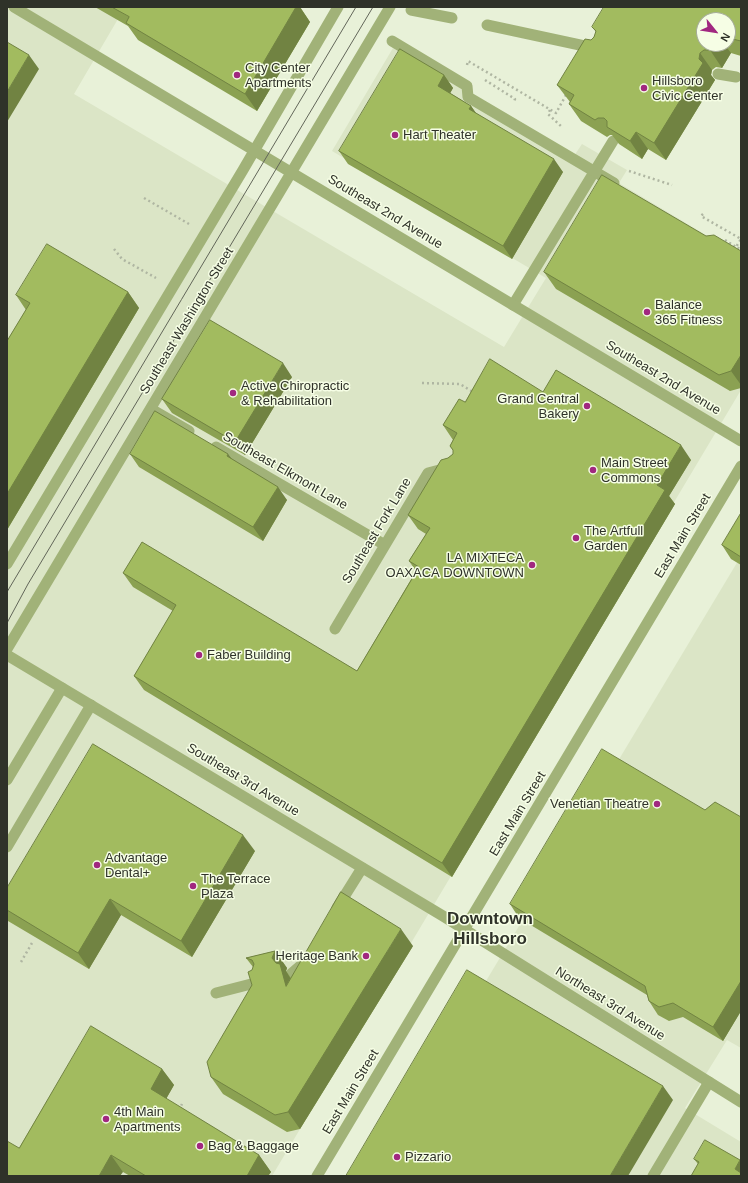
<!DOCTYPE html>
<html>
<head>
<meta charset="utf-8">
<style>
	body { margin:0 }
	#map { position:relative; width:748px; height:1183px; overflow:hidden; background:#e8f1d8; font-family:Helvetica,sans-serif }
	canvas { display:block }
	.frame { position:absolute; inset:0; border:8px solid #2f3229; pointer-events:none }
	.north { position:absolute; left:696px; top:12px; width:40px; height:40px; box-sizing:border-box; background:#f6fee5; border:1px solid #a6ac9a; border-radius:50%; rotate:120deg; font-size:11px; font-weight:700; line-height:16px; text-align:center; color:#2f3229 }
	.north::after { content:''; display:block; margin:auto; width:14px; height:18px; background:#a12880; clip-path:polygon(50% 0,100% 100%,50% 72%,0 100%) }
</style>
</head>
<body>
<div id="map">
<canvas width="748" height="1183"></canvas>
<div class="frame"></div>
<div class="north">N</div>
</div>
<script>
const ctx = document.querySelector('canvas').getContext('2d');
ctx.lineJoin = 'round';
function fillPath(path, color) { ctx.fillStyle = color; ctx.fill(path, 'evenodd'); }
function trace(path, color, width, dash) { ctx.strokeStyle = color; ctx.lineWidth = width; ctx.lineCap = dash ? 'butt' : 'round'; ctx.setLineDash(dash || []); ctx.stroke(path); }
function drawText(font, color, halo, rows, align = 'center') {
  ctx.font = font + ' Helvetica,sans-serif'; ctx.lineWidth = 3; ctx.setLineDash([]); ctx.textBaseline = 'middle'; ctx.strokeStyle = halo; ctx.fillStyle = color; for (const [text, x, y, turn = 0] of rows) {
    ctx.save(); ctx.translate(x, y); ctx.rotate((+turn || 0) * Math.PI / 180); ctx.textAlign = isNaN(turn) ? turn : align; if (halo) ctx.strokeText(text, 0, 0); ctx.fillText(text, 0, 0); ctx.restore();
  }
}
fillPath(new Path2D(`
	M7,7h118l-51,87 430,253 42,-69 -214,-127 61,-103 181,108 8,-12 45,26 -8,13 122,73v134l-469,786h-265z
	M741,556v492l-14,-8 -42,68 56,34v34h-372z`), '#dbe5c6');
trace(new Path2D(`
	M467,65l1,-4 88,52 10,-18
	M485,80l30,19 -1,3
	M550,110l-2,4 15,14
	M629,171l43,14
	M144,198l45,26
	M703,214l-2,2 40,23 -5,8 5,2
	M722,244l3,-4 11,7
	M114,249l8,10 34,19
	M422,383l38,1 13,8
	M21,962l11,-19
	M179,1110l3,-6`), '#afb6a2', 2.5, [2, 3]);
trace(new Path2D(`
	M513,305l100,-164
	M151,409l38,22
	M216,447l169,98
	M335,629l93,-156 19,-5
	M7,780l55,-92
	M7,847l84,-142
	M337,908l25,-40
	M291,974l14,-12
	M216,993l43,-11
	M653,1176l56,-94`), '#a1b278', 11);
trace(new Path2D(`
	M411,10l41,8
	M487,25l107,23
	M392,41l75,45 1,11 146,86
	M718,74l18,3`), '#a1b278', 11);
trace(new Path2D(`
	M7,564l236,-394 95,-163
	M7,649l383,-642`), '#a1b278', 11);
trace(new Path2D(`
	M14,7l727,434
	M7,655l436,261 298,186
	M317,1176l424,-710`), '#a1b278', 11);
trace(new Path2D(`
	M7,592l349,-585
	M7,623l21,-39 345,-577`), '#626659', 1);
fillPath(new Path2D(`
	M95,7h205l10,15 -53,89 -119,-71 -10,-14z
	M741,7v49l-10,-3 -9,15 -6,-1 -4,3 -1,5 4,5 -49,80 -18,-11 -6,10 -23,-15 -7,-9h-2l-3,2 -26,-16 -12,-17 1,-2 -13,-17 34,-45 3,-3 2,-5 -4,-5zM728,20v24h-24z
	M444,75l9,13 -3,5 21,13 5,7 87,59 -51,87 -164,-95 -9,-13z
	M706,236l35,15v137l-11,3 -174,-102 -12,-17z
	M128,292l11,16 -132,222v-189l19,-31 -10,-15z
	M292,377l-47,78 -73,-42 -10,-14z
	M543,392l148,68 -22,36 6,8 -223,373 -308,-187 -10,-14 39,-65 -40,-24 -10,-14 234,98 59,-100 -7,-10 17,-27 -8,-5 -10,-14 40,-57 5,-4v-4l-3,-4 3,-6 -10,-15 22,-23z
	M130,454l102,5 55,41 -24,41 -124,-74z
	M741,513v52l-10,-6 -9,-14z
	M741,817v194l-18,30 -40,-24 -14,4 -11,-6 -9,-14 -2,-6 -128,-77 -9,-14z
	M255,851l-63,106 -71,-42 -32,54 -81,-48 -1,-2v-31z
	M413,946l-113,183 -13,3 -64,-38 -12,-17 41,-92 1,-18 -7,-9 29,-7 12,17 -1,3 5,7z
	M162,1069l12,16 -8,14 93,56 12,17 -3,4h-138l-7,-4 -104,-24z
	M694,1159l47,4 -43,1z`), '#8ba152');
fillPath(new Path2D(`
	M296,7h4l10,15 -53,89 -12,-17z
	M714,44h10l7,9 -9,15 -12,-18z
	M700,53l12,17 -1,5 4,5 -49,80 -12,-17 45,-84z
	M29,55l10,14 -32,53v-30z
	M444,75l9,13 -6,11 -9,-13z
	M471,106l9,13 -11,-10z
	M636,132l12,17 -6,10 -12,-18z
	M554,159l9,13 -51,87 -9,-13z
	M128,292l11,16 -132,222v-36z
	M741,355v30l-10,-14z
	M283,363l9,14 -47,78 -10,-13z
	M681,445l10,15 -22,36 6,8 -223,373 -10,-14 215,-378z
	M228,454l10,13 -11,-11z
	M278,487l9,13 -24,41 -10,-14z
	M243,835l12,16 -63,106 -11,-16z
	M110,899l11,16 -32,54 -11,-16z
	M401,929l12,17 -113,183 -12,-17z
	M275,951l12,17 -1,3 6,10 -6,5 -14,-28z
	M741,981v30l-18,30 -10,-14z
	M162,1069l12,16 -12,21 -11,-17z
	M663,1086l10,14 -45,76h-18z
	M111,1155l12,17 -3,4h-21z
	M259,1155l12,17 -3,4h-21z
	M740,1160l1,3v13l-6,-7z`), '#718342');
const building = new Path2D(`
	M112,7h184l-51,87 -119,-71 3,-6z
	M604,7h137v34l-13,-3v-18h-24v24h10l-4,6h-6l-4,3 -1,6 4,4 -49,80 -18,-11 -6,9 -23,-14v-6l-3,-3h-6l-3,2 -26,-16 5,-9 -17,-10 28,-46 6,1 3,-3 2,-6 -4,-4z
	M7,42l22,13 -22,37z
	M400,49l44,26 -6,11 33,20 -2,3 85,50 -51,87 -164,-95z
	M602,175l104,61 8,-1 27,16v104l-10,16 -12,4 -175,-103z
	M47,244l81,48 -121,202v-153l23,-38 -14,-8z
	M210,320l73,43 -48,79 -73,-43z
	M490,359l53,33 13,-22 125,75 -24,40 8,5 -223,373 -308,-187 42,-71 -53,-32 19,-31 215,129 62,-104 -10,-6 21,-33 -22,-13 33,-55 7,-2 5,-4v-4l-3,-4 7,-13 -14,-8 16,-26 6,3z
	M155,411l73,43 -1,2 51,31 -25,40 -123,-73z
	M741,513v44l-19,-12z
	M93,744l150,91 -62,106 -71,-42 -32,54 -71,-43v-22z
	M602,749l103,61 10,-8 26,15v164l-28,46 -40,-24 -14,4 -10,-6 -4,-15 -135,-82z
	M341,892l60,37 -113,183 -13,3 -64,-38 -4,-15 45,-77 -4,-13 4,-2 2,-6 -2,-4 -6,-2 29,-7 -3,7 4,5 4,1 6,22z
	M467,970l196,116 -53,90h-264z
	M91,1026l71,43 -11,20 108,66 -12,21h-101l-35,-21 -12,21h-92v-35l12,7z
	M705,1140l35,20 -5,9 6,4v3h-50l8,-14 -5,-3z`);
fillPath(building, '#a2bb5f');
trace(building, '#718342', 1);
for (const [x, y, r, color] of [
	[237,75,4,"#a12880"],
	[644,88,4,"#a12880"],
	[395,135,4,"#a12880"],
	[647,312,4,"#a12880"],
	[233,393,4,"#a12880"],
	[587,406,4,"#a12880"],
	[593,470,4,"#a12880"],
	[576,538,4,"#a12880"],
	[532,565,4,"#a12880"],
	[199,655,4,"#a12880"],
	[657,804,4,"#a12880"],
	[97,865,4,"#a12880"],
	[193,886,4,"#a12880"],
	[366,956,4,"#a12880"],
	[106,1119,4,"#a12880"],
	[200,1146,4,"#a12880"],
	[397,1157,4,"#a12880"]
]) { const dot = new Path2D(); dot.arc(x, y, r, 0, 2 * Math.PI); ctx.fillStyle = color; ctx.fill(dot); trace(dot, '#f6fee5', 1.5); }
drawText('13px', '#2f3229', '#f6fee5', [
	["City Center",245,68],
	["Apartments",245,83],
	["Hillsboro",652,81],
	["Civic Center",652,96],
	["Hart Theater",403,135],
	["Balance",655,305],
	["365 Fitness",655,320],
	["Active Chiropractic",241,386],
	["& Rehabilitation",241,401],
	["Grand Central",579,399,"right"],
	["Bakery",579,414,"right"],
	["Main Street",601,463],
	["Commons",601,478],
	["The Artfull",584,531],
	["Garden",584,546],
	["LA MIXTECA",524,558,"right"],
	["OAXACA DOWNTOWN",524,573,"right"],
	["Faber Building",207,655],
	["Venetian Theatre",649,804,"right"],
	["Advantage",105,858],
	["Dental+",105,873],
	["The Terrace",201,879],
	["Plaza",201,894],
	["Heritage Bank",358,956,"right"],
	["4th Main",114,1112],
	["Apartments",114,1127],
	["Bag & Baggage",208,1146],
	["Pizzario",405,1157]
], 'left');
drawText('13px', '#2f3229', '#f6fee5', [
	["Southeast 2nd Avenue",385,212,31],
	["Southeast Washington Street",187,321,-59],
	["Southeast 2nd Avenue",663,378,31],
	["Southeast Elkmont Lane",285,471,30],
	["Southeast Fork Lane",377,531,-59],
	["East Main Street",683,536,-59],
	["Southeast 3rd Avenue",243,780,31],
	["East Main Street",518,814,-59],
	["Northeast 3rd Avenue",610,1004,32],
	["East Main Street",351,1092,-59]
]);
drawText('bold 17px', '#2f3229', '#f6fee5', [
	["Downtown",490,919],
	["Hillsboro",490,939]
]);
</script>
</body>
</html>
